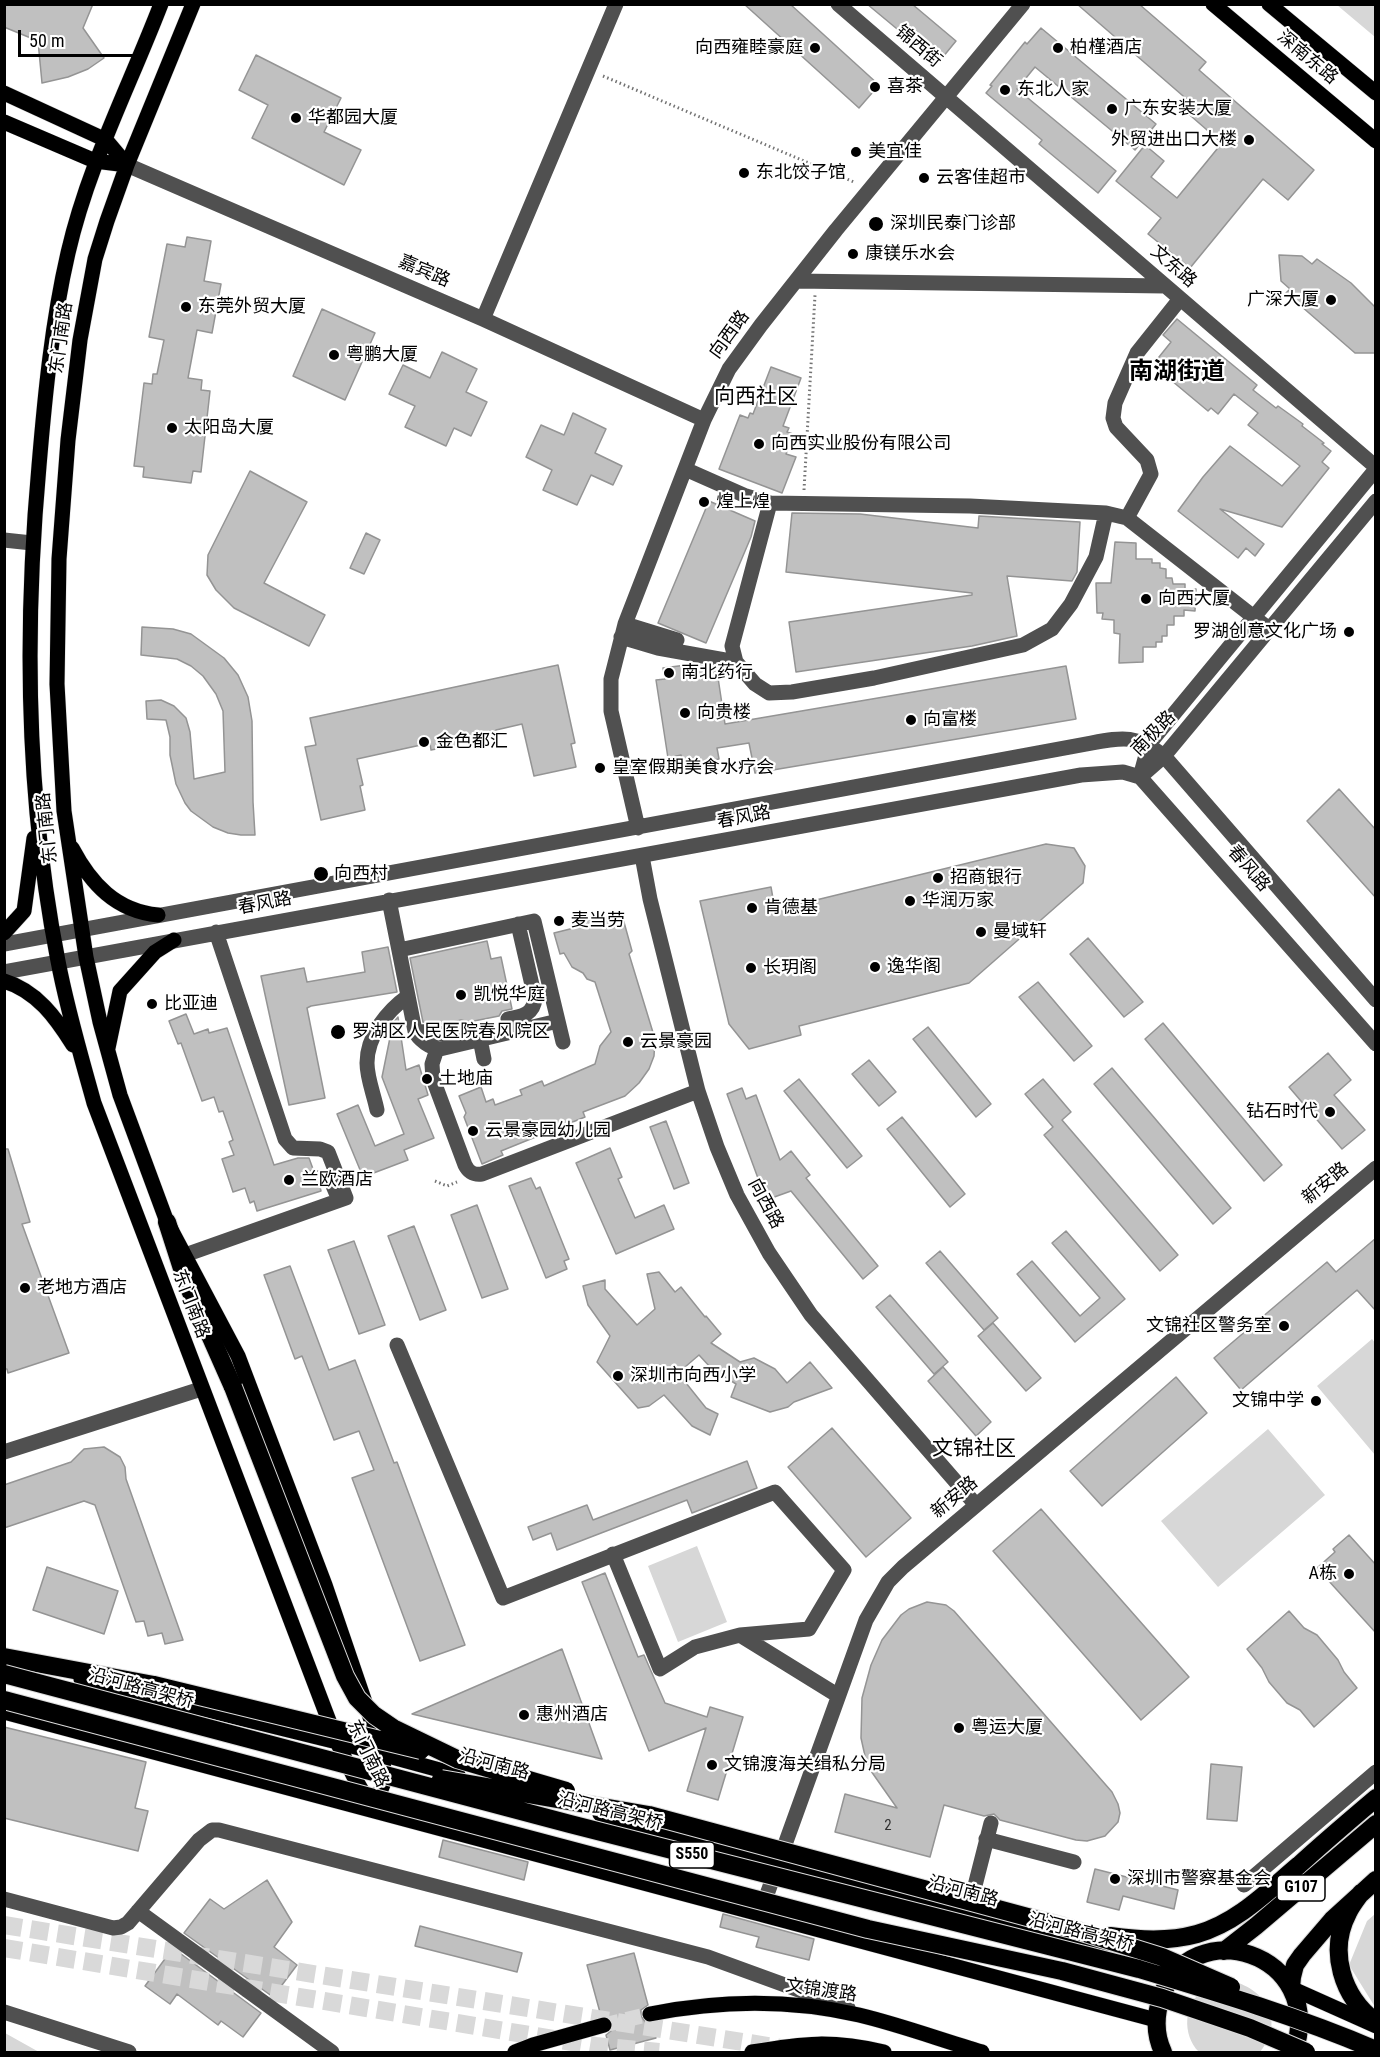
<!DOCTYPE html>
<html>
<head>
<meta charset="utf-8">
<style>
	body { margin:0 }
	#map { position:relative; width:1380px; height:2057px; overflow:hidden; background:#fff; font-family:"Roboto Condensed",sans-serif }
	canvas { display:block }
	.frame { position:absolute; inset:0; border:6px solid #000; pointer-events:none }
	.scale { position:absolute; left:18px; top:30px; width:129px; height:27px; box-sizing:border-box; border:3px solid #000; border-top:0; padding-left:8px; font-size:18px; line-height:21px; white-space:nowrap; color:#000; -webkit-text-stroke:4px #fff; paint-order:stroke }
</style>
</head>
<body>
<div id="map">
<canvas width="1380" height="2057"></canvas>
<div class="frame"></div>
<div class="scale">50 m</div>
</div>
<script>
const ctx = document.querySelector('canvas').getContext('2d');
ctx.lineJoin = 'round';
function fillPath(path, color) { ctx.fillStyle = color; ctx.fill(path, 'evenodd'); }
function trace(path, color, width, dash) { ctx.strokeStyle = color; ctx.lineWidth = width; ctx.lineCap = dash ? 'butt' : 'round'; ctx.setLineDash(dash || []); ctx.stroke(path); }
function drawText(font, color, halo, rows, align = 'center') {
  ctx.font = font + ' "Roboto Condensed","Noto Sans SC",sans-serif'; ctx.lineWidth = 4.5; ctx.setLineDash([]); ctx.textBaseline = 'middle'; ctx.strokeStyle = halo; ctx.fillStyle = color; for (const [text, x, y, turn = 0] of rows) {
    ctx.save(); ctx.translate(x, y); ctx.rotate((+turn || 0) * Math.PI / 180); ctx.textAlign = isNaN(turn) ? turn : align; if (halo) ctx.strokeText(text, 0, 0); ctx.fillText(text, 0, 0); ctx.restore();
  }
}
fillPath(new Path2D(`
	M1337,5h38v32z
	M1372,1339l4,5 -1,111 -58,-69z
	M1268,1429l57,66 -107,92 -57,-66z
	M697,1546l30,76 -49,20 -30,-76z
	M1375,1914v93l-26,-42 18,-44z
	M1232,1981c35,9 53,41 28,71h-61c-17,-17 -16,-49 6,-63 7,-4 19,-6 27,-8z
	M5,2033l34,19h-34z`), '#d7d7d7');
const building = new Path2D(`
	M4,4h89l-10,24 21,30 -16,11 -20,8 -26,6 -4,-42 -34,-14z
	M744,4h46l89,81 -20,23z
	M867,4h45l44,37 -18,22z
	M1077,4h62l67,58 -7,8 115,100 -26,30 -25,-21 -73,89 -42,-34 13,-16 -45,-37 29,-36 19,16 -13,16 26,21 45,-55 -38,-33 6,-8z
	M1041,28l115,96 -21,26 -100,-83 -18,22 99,82 -18,22 -59,-49 3,-4 -56,-47 6,-7 -2,-1 35,-43 2,2z
	M256,55l85,43 -17,34 37,18 -17,35 -92,-47 16,-33 -29,-15z
	M187,237l24,4 -7,40 17,3 -9,49 -15,-3 -9,48 14,2 -1,10 9,1 -9,81 -8,-1 -2,12 -48,-6 1,-10 -10,-1 10,-83 8,1 1,-10h4l7,-34 -15,-3 18,-93 18,3z
	M1279,255l23,1 10,8 5,-5 34,24 25,25v45h-21l-69,-60 4,-4 -9,-8z
	M322,309l53,24 -30,67 -52,-24z
	M1177,319l80,66 -4,5 23,18 2,-2 25,18 -1,2 22,17 -2,1 9,7 -9,11 7,6 -47,59 -62,-18 44,35 -9,12 -9,-8 -8,10 -60,-47 25,-34 27,-31 52,40 18,-20 -52,-41 10,-12 -24,-19 -16,20 -7,-6 -3,3 -48,-40 2,-3 -7,-6 16,-20 -8,-7z
	M442,352l35,17 -11,23 21,10 -16,34 -17,-8 -8,18 -41,-19 10,-21 -26,-12 14,-29 27,13z
	M771,367l30,11 -18,48 6,2 -2,4 6,2 -7,20 10,3 -14,36 -63,-24 21,-54 8,3 2,-5 3,1z
	M573,413l33,16 -11,24 27,13 -9,19 -22,-10 -14,30 -34,-15 9,-20 -26,-13 15,-32 23,10z
	M250,471l57,31 -43,81 61,32 -16,31 -75,-38 -18,-18 -9,-15 1,-20z
	M709,501l46,20 -4,16 -45,106 -48,-20z
	M792,513l68,1 118,14 1,-12 101,6 -3,50 -5,9 -65,-5 10,60 -45,10 -176,26 -7,-50 183,-27v-2l-186,-21z
	M366,533l14,7 -16,34 -14,-6z
	M1115,542l21,1v16h16v4h8v5l6,1v9h6l1,6h12v5h11l-1,22 -11,-1v6h-10v9h-7v11h-5v6h-6v5h-13v15l-24,1 1,-29 -6,-1v-13l-12,-1 1,-6h-6l-1,-30h15z
	M142,627l31,2 18,5 33,24 14,17 10,22 4,24 1,81 2,33h-14l-13,-2 -15,-6 -22,-16 -6,-8 -9,-19 -6,-29v-18l-4,-17 -19,-1 -1,-18 15,-1 13,6 12,12 4,14 4,47 31,-7 -2,-61 -7,-17 -13,-18 -12,-10 -14,-7 -36,-4z
	M694,664l9,2 1,7 13,-2 8,53 341,-58 10,53 -321,54 -6,-30 -32,5 2,11 -36,7 -2,-11 -13,3 -12,-78 9,-1 -2,-11z
	M558,665l17,78 -4,1 5,23 -42,9 -12,-52 -26,6 2,6 -30,7 -37,7 -1,-7 -73,16 6,26 -3,1 5,24 -44,10 -16,-73 11,-2 -6,-27z
	M1339,789l37,41v68l-69,-77z
	M1046,844l28,4 11,18 -2,17 -114,100 -170,43 2,9 -52,14 -20,-25 -29,-123 71,-14 4,23z
	M622,915l10,36 -3,3 26,85 -1,17 -5,13 -10,14 -14,13 -42,16 2,5 -84,34 2,4 -21,9 -18,-47 2,-4 -7,-17 22,-9 5,15 7,-3 2,6 27,-10 -2,-5 22,-9 2,5 51,-22 5,-18 11,-14 -16,-50 -8,-3 -4,-6 -11,-6 -8,-14 -4,1 -6,-21 24,-6 -1,-3 12,-4z
	M1088,938l55,64 -19,15 -54,-63z
	M487,941l4,18 10,-2 11,52 -10,2 -3,5 -30,6 -8,-2 -16,4 -22,-2 -13,-64z
	M388,947l9,45 -86,14 -4,2 18,90 -36,7 -28,-129 43,-8 3,14 58,-10 -3,-20z
	M1038,982l54,64 -18,15 -55,-64z
	M186,1014l8,20 14,-5 1,4 18,-5 47,137 24,-7h11l4,11 -6,5 -1,6 6,7h8l1,4 -64,20 -3,-10 -4,2 -5,-15 -12,4 -11,-33 12,-4 -5,-13 4,-2 -10,-29 -4,1 -5,-15 -12,4 -21,-58 -3,1 -9,-23z
	M398,1017l8,53 13,-5 9,30 -10,4 16,39 -30,12 4,10 -45,17 -26,-63 21,-9 17,41 29,-12 -22,-57 11,-54z
	M1163,1023l119,142 -18,16 -119,-142z
	M928,1027l63,77 -15,13 -63,-78z
	M1328,1053l23,27 -17,15 31,35 -23,19 -53,-62z
	M869,1060l27,32 -17,14 -27,-32z
	M1112,1068l119,140 -18,16 -119,-140z
	M799,1079l63,77 -15,12 -63,-77z
	M1043,1079l28,33 -9,8 116,135 -18,16 -116,-136 9,-8 -28,-33z
	M742,1088l4,11 10,-4 24,65 11,-9 19,24 -4,3 72,88 -15,13 -72,-88 -25,9 -39,-106z
	M902,1117l63,77 -15,13 -63,-78z
	M666,1121l23,62 -15,6 -24,-62z
	M610,1148l12,29 -4,2 17,39 29,-13 10,24 -58,25 -40,-91z
	M4,1149h4l22,73 -8,2 47,129 -61,20 -1,-4h-3z
	M531,1178l5,11 4,-2 29,72 -5,2 3,8 -21,9 -37,-92z
	M477,1205l31,84 -26,9 -31,-83z
	M414,1226l32,84 -26,10 -32,-84z
	M1066,1231l59,68 -50,43 -58,-68 15,-13 48,55 20,-18 -48,-55z
	M1376,1238v73l-19,-21 -116,100 -27,-32 113,-96 9,10z
	M354,1241l31,84 -26,9 -31,-84z
	M940,1251l58,67 -14,12 -58,-67z
	M290,1266l39,104 26,-10 39,103 3,-1 68,183 -45,16 -68,-183 22,-8 -15,-39 -25,9 -32,-84 -7,3 -31,-84z
	M659,1272l16,20 6,-5 24,30 1,-1 15,18 -10,9 29,19 14,-4 21,11 12,14 23,-21 22,26 -38,14 -6,5 -18,5 -39,-15 5,-13 -25,-16 -12,-13 -21,18 28,35 12,6 -8,21 -18,-9 -28,-31 -15,11 -11,2 -41,-46 13,-26 -22,-31 -5,-19 22,-6v9l32,36 18,-16 -8,-35z
	M890,1295l58,67 -14,12 -58,-67z
	M993,1323l48,55 -15,13 -48,-55z
	M943,1367l48,55 -15,14 -48,-55z
	M1176,1377l31,36 -105,93 -32,-35z
	M832,1428l79,90 -45,39 -78,-90z
	M104,1447l16,10 5,10 1,12 57,161 -18,4 -3,-11 -14,3 -4,-15 -8,1 -41,-117 -11,-4 -80,27v-43l67,-23 13,-13z
	M747,1461l10,27 -65,25 -5,-13 -130,50 -6,-17 -18,7 -5,-13 59,-22 6,15z
	M1041,1509l148,168 -48,43 -148,-169z
	M1349,1535l27,30v68l-59,-65 18,-16 -2,-3z
	M47,1567l71,24 -14,43 -71,-24z
	M605,1573l33,84 6,-2 21,48 42,14 3,-10 33,10 -25,83 -31,-9 19,-63 -57,23 -67,-169z
	M927,1602l19,3 8,6 158,181 6,12 2,9 -2,9 -13,14 -18,5 -11,-1 -76,-20 -6,-6 -10,2 -40,-11 -14,52 -95,-25 10,-38 52,14 -26,-37 -6,-15 -4,-18 1,-40 9,-33 11,-25 19,-25 8,-6z
	M1289,1611l15,17 13,7 21,25 6,12 13,16 -43,39 -14,-17 -13,-7 -18,-21 -7,-14 -15,-19z
	M562,1649l40,110 -190,-45z
	M4,1727l142,35 -11,46 13,3 -10,40 -134,-33z
	M1211,1764l31,3 -5,54 -30,-2z
	M443,1840l85,22 -4,18 -85,-23z
	M1095,1869l83,21 -4,19 -51,-13 -4,14 -32,-8z
	M267,1880l25,42 -18,25 23,18 -24,32 -89,-64 26,-34 14,10z
	M723,1914l91,25 -5,21 -53,-13 3,-10 -39,-10z
	M420,1926l102,27 -5,19 -102,-26z
	M173,1948l88,65 -18,24 -22,-16 -3,4 -41,-31 -7,10 -25,-18z
	M634,1953l14,52 -7,5v6l5,7h7l3,15 -46,12 -4,-15 5,-4 2,-8 -3,-5 -9,-2 -14,-51z`);
fillPath(building, '#c0c0c0');
trace(building, '#949494', 1.5);
trace(new Path2D(`
	M604,2025l46,-11`), '#d9d9d9', 15, [15, 8]);
trace(new Path2D(`
	M4,1925l802,127
	M4,1948l592,98 63,6`), '#d9d9d9', 18, [18, 9]);
const major = new Path2D(`
	M161,4c-32,83 -73,162 -93,249 -16,69 -23,142 -29,213 -15,165 -13,332 19,495 9,48 23,95 36,142l243,639 16,33 16,28
	M193,4l-66,161 -20,56 -12,38 -15,81 -12,100 -9,119 -2,125 7,127 22,146 14,65 20,73 47,127 71,134 87,229 58,170 1,27 -11,28
	M1213,4l163,137
	M1269,4l107,89
	M4,93l102,47 21,25
	M4,122l91,39 32,4
	M72,848c19,36 44,63 86,67
	M4,933l20,-22 10,-73
	M4,981c33,10 52,37 69,64
	M108,1048l12,-57 35,-39 19,-12
	M81,1679l256,63 121,33
	M4,1712l1152,308
	M600,1814l536,143
	M1291,1988l85,38
	M650,2014c70,-14 140,-15 209,1 42,10 82,25 123,37
	M515,2052l18,-7 71,-20
	M752,2052c52,-9 80,-12 132,0`);
const highway = new Path2D(`
	M167,1222l19,59 47,106
	M4,1657l150,28
	M1361,1893c-5,7 -10,13 -13,20 -20,38 -6,84 28,109
	M1110,1936c29,4 58,6 87,-2 40,-11 71,-43 102,-69 25,-23 51,-45 77,-67
	M1224,1951l32,-25 120,-102
	M1291,1988l1,-11 3,-12 7,-10 30,-35 44,-40
	M1163,2052c-8,-17 -8,-36 -2,-54 29,-87 166,-46 133,54`);
trace(major, '#dbdbdb', 16);
trace(highway, '#dbdbdb', 20);
trace(new Path2D(`
	M603,76l251,106
	M804,490l11,-195
	M435,1181l12,5 10,-4`), '#727272', 3, [1.5, 3]);
trace(new Path2D(`
	M838,4l538,463
	M127,165l356,154 221,101
	M796,281l369,5
	M483,319l133,-315
	M685,469l61,27 24,7 200,3 136,7 21,5 142,111
	M770,503l-38,143 4,16 19,22 14,9 23,-1 82,-14 149,-33 29,-16 19,-25 25,-47 10,-44
	M1127,518l24,-44 -4,-14 -31,-33 -3,-9 2,-15 22,-50 43,-54
	M4,540l28,3
	M625,624l52,16
	M621,637l37,11 78,14
	M1140,777l9,-33 227,-275
	M1140,777l24,-21 212,-255
	M638,828l-27,-117v-32l14,-55 79,-204 25,-51 32,-44 75,-95 187,-226
	M642,856l8,43 48,192 19,56 20,48 32,58 42,62 165,190
	M389,900l26,131c3,9 16,17 25,18l118,-28 -24,-100 -135,29
	M4,944l1087,-201c33,-6 46,-8 73,13l212,244
	M4,972l1077,-197 42,-3 17,5 236,267
	M508,1019c14,-2 26,-5 27,-21l-17,-74
	M558,1021l5,21
	M415,1031l31,3 17,-4
	M480,1039l4,20
	M437,1049l-5,15 1,15 32,86c4,8 9,10 17,9l216,-83
	M377,1110c-3,-15 -10,-32 -10,-47 0,-27 20,-52 41,-67
	M316,1178l8,-1 7,4 6,14
	M185,1255l161,-57 -18,-46 -8,-3 -27,-1 -8,-9 -69,-207
	M397,1345l106,253 272,-106 69,78 -35,59 -69,6 -45,12 -35,22 -47,-115
	M4,1452l197,-63
	M740,1635l97,60
	M986,1839l88,23
	M1244,1885l132,-113
	M4,1899l109,29 8,-1 7,-4 71,-83 13,-10h7l489,127 140,51
	M138,1911l194,141
	M761,1911l105,-291 22,-38 15,-15 473,-399
	M968,1913l23,-90
	M4,2012l125,40`), '#505050', 15);
trace(major, '#000', 15);
trace(highway, '#000', 18);
const highwayBridge = new Path2D(`
	M233,1387l112,289 12,22 17,17 19,13 64,31 109,32
	M4,1674l566,150 569,145c80,24 160,48 237,81
	M154,1685l267,65
	M4,1700l864,229 194,42 100,27 88,30 56,24
	M441,1779l208,36 423,114 90,28 69,30`);
trace(highwayBridge, '#dbdbdb', 20, []);
trace(highwayBridge, '#000', 18);
for (const [x, y, r, color] of [
	[815,48,6,"#000"],
	[1058,48,6,"#000"],
	[875,87,6,"#000"],
	[1005,90,6,"#000"],
	[1112,109,6,"#000"],
	[296,118,6,"#000"],
	[1249,140,6,"#000"],
	[856,152,6,"#000"],
	[744,173,6,"#000"],
	[924,178,6,"#000"],
	[876,224,8,"#000"],
	[853,254,6,"#000"],
	[1331,300,6,"#000"],
	[186,307,6,"#000"],
	[334,355,6,"#000"],
	[172,428,6,"#000"],
	[759,444,6,"#000"],
	[704,502,6,"#000"],
	[1146,599,6,"#000"],
	[1349,632,6,"#000"],
	[669,673,6,"#000"],
	[685,713,6,"#000"],
	[911,720,6,"#000"],
	[424,742,6,"#000"],
	[600,768,6,"#000"],
	[321,874,8,"#000"],
	[938,878,6,"#000"],
	[910,901,6,"#000"],
	[752,908,6,"#000"],
	[559,921,6,"#000"],
	[981,932,6,"#000"],
	[875,967,6,"#000"],
	[751,968,6,"#000"],
	[461,995,6,"#000"],
	[152,1004,6,"#000"],
	[338,1032,8,"#000"],
	[628,1042,6,"#000"],
	[427,1079,6,"#000"],
	[1330,1112,6,"#000"],
	[473,1131,6,"#000"],
	[289,1180,6,"#000"],
	[25,1288,6,"#000"],
	[1284,1326,6,"#000"],
	[618,1376,6,"#000"],
	[1316,1401,6,"#000"],
	[1349,1574,6,"#000"],
	[524,1715,6,"#000"],
	[959,1728,6,"#000"],
	[712,1765,6,"#000"],
	[1115,1879,6,"#000"]
]) { const dot = new Path2D(); dot.arc(x, y, r, 0, 2 * Math.PI); ctx.fillStyle = color; ctx.fill(dot); trace(dot, '#fff', 2); }
drawText('15px', '#303030', null, [
	["2",888,1826]
]);
for (const [x, y, w] of [
	[692,1855,45],
	[1301,1888,48]
]) { const box = new Path2D(); box.roundRect(x - w / 2, y - 13, w, 26, 4.5); ctx.fillStyle = '#fff'; ctx.fill(box); trace(box, '#000', 1.5); }
drawText('bold 16px', '#000', null, [
	["S550",692,1855],
	["G107",1301,1888]
]);
drawText('18px', '#000', '#fff', [
	["锦西街",918,47,40],
	["深南东路",1307,58,40],
	["文东路",1173,267,41],
	["嘉宾路",424,272,23],
	["向西路",730,335,-54],
	["东门南路",62,338,-82],
	["南极路",1154,734,-46],
	["春风路",744,818,-11],
	["东门南路",48,828,-96],
	["春风路",1248,869,49],
	["春风路",265,904,-11],
	["新安路",1326,1184,-40],
	["向西路",765,1204,62],
	["东门南路",190,1304,69],
	["新安路",955,1498,-40],
	["沿河路高架桥",141,1689,15],
	["东门南路",367,1754,64],
	["沿河南路",494,1765,15],
	["沿河路高架桥",610,1812,14],
	["沿河南路",963,1892,15],
	["沿河路高架桥",1081,1933,14],
	["文锦渡路",821,1991,8]
]);
drawText('18px', '#000', '#fff', [
	["向西雍睦豪庭",803,48,"right"],
	["柏槿酒店",1070,48],
	["喜茶",887,87],
	["东北人家",1017,90],
	["广东安装大厦",1124,109],
	["华都园大厦",308,118],
	["外贸进出口大楼",1237,140,"right"],
	["美宜佳",868,152],
	["东北饺子馆",756,173],
	["云客佳超市",936,178],
	["深圳民泰门诊部",890,224],
	["康镁乐水会",865,254],
	["广深大厦",1319,300,"right"],
	["东莞外贸大厦",198,307],
	["粤鹏大厦",346,355],
	["太阳岛大厦",184,428],
	["向西实业股份有限公司",771,444],
	["煌上煌",716,502],
	["向西大厦",1158,599],
	["罗湖创意文化广场",1337,632,"right"],
	["南北药行",681,673],
	["向贵楼",697,713],
	["向富楼",923,720],
	["金色都汇",436,742],
	["皇室假期美食水疗会",612,768],
	["向西村",334,874],
	["招商银行",950,878],
	["华润万家",922,901],
	["肯德基",764,908],
	["麦当劳",571,921],
	["曼域轩",993,932],
	["逸华阁",887,967],
	["长玥阁",763,968],
	["凯悦华庭",473,995],
	["比亚迪",164,1004],
	["罗湖区人民医院春风院区",352,1032],
	["云景豪园",640,1042],
	["土地庙",439,1079],
	["钻石时代",1318,1112,"right"],
	["云景豪园幼儿园",485,1131],
	["兰欧酒店",301,1180],
	["老地方酒店",37,1288],
	["文锦社区警务室",1272,1326,"right"],
	["深圳市向西小学",630,1376],
	["文锦中学",1304,1401,"right"],
	["A栋",1337,1574,"right"],
	["惠州酒店",536,1715],
	["粤运大厦",971,1728],
	["文锦渡海关缉私分局",724,1765],
	["深圳市警察基金会",1127,1879]
], 'left');
drawText('21px', '#000', '#fff', [
	["向西社区",756,398],
	["文锦社区",974,1450]
]);
drawText('bold 24px', '#000', '#fff', [
	["南湖街道",1177,373]
]);
</script>
</body>
</html>
